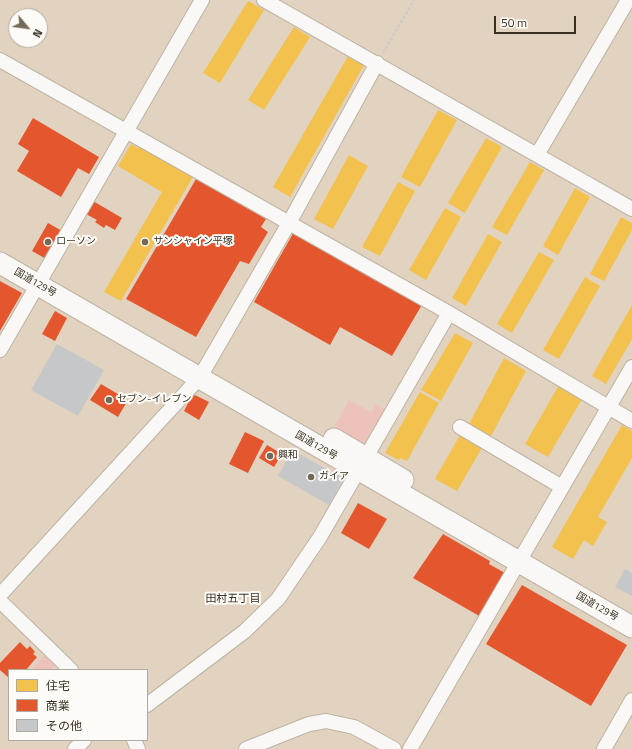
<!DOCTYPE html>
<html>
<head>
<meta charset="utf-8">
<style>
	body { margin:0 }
	#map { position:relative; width:632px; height:749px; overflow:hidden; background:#e1d3c0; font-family:"Titillium Web","Noto Sans JP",sans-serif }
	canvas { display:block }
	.legend { position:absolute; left:8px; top:669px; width:140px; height:72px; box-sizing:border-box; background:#fdfbf7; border:1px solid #afaaa2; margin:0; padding:5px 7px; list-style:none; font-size:12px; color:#393022 }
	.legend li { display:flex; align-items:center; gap:8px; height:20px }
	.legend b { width:20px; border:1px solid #afaaa2 }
	.north { position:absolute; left:8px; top:8px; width:40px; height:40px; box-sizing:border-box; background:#fdfbf7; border:1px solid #afaaa2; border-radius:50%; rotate:119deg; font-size:11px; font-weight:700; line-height:16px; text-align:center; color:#393022 }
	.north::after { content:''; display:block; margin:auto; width:14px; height:18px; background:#746959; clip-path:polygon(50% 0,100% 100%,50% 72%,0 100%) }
	.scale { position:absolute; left:494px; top:16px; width:82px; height:18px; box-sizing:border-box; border:2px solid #393022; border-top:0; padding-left:5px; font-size:12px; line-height:14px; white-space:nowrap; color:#393022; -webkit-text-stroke:3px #fdfbf7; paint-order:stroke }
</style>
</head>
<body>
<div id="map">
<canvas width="632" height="749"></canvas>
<ul class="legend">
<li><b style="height:11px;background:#f2c14e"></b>住宅</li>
<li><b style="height:11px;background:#e4572e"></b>商業</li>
<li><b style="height:11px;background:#c6c7c9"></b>その他</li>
</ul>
<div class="north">N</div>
<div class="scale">50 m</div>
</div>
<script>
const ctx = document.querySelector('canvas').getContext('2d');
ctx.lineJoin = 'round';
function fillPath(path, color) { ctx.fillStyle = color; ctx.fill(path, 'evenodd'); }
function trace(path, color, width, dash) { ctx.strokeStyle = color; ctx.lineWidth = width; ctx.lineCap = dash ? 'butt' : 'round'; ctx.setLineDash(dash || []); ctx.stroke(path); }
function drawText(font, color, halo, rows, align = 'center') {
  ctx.font = font + ' "Titillium Web","Noto Sans JP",sans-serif'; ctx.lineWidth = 4; ctx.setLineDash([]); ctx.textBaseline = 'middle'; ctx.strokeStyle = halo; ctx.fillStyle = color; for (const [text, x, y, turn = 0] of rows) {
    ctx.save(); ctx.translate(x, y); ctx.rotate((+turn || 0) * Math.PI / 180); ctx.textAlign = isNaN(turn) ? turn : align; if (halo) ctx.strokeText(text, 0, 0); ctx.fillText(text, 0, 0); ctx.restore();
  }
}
fillPath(new Path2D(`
	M349,400l22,12 5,-8 10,6 -20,35 -32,-18z
	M46,654l10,10 -5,6h-20z`), '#edc2bb');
fillPath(new Path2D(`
	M248,1l16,9 -44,73 -17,-10z
	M294,27l16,10 -46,73 -16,-10z
	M348,56l16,9 -74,132 -17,-10z
	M438,110l19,10 -37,67 -19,-10z
	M486,138l16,9 -37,66 -17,-10z
	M131,144l7,4 3,-4 53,31 -73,126 -17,-9 58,-100 -44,-26z
	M349,155l19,11 -35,63 -19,-10z
	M530,162l14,8 -37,65 -15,-8z
	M398,182l17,9 -35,65 -18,-9z
	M575,188l15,9 -32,58 -15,-9z
	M445,208l16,9 -35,63 -17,-10z
	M621,217l11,6v7l-28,51 -14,-7z
	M488,234l14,8 -36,64 -14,-8z
	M539,252l15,8 -42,73 -15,-9z
	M585,277l15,9 -41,73 -16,-9z
	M632,305v34l-26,45 -14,-8z
	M455,333l18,10 -32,58 -20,-11z
	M504,358l22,13 -35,65 -22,-12z
	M559,385l23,14 -34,58 -23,-13z
	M420,392l19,11 -32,58 -7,-3 -1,2 -14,-7z
	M622,425l10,6v27l-34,59 9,5 -14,24 -9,-6 -11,19 -21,-12z
	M461,433l22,13 -26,45 -22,-12z`), '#f2c14e');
fillPath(new Path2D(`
	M33,118l66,39 -10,17 -11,-6 -17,29 -44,-26 12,-20 -11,-7z
	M196,179l70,40 -5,8 7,5 -19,32 -9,-3 -44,76 -70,-38z
	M93,201l29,17 -7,12 -9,-5 -2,3 -9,-6 2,-2 -11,-6z
	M48,223l16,9 -16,28 -16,-9z
	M295,230l128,73 -31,53 -52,-29 -10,18 -76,-43z
	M0,281l22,12 -22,38z
	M55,311l12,7 -12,23 -13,-7z
	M101,384l27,16 -10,17 -28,-17z
	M195,395l14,7 -10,18 -15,-9 6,-12z
	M245,432l19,9 -16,32 -19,-9z
	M267,445l15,9 -8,13 -15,-9z
	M358,503l29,16 -18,30 -28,-16z
	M443,534l47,27 -1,3 16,9 -24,44 -68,-39z
	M522,585l105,60 -36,61 -105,-62z
	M20,642l7,7 3,-3 5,6 -2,2 4,3 -11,13h-17v8l-9,-8v-7z`), '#e4572e');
fillPath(new Path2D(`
	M57,344l47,26 -26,46 -47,-26z
	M292,450l52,29 -15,26 -51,-29z
	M625,569l7,4v23l-17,-9z`), '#c6c7c9');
const minor = new Path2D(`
	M264,0l368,209
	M0,60l449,253 183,108
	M537,155l91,-155
	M0,350l202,-350
	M460,427l102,60
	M0,595l200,-218 89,-154 88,-160
	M0,601l71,69
	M147,705l98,-74 33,-32 42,-62 129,-224
	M134,740l4,9
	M75,749l9,-9
	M246,749l63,-25 17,-3 28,6 40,22
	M410,749l222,-382
	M604,749l28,-49`);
const highway = new Path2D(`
	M0,263l632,364
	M334,439l69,41`);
trace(minor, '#bdb3a3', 16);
trace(highway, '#bdb3a3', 23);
trace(new Path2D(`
	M383,53l31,-53`), '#cfcac5', 2, [3, 2]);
trace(minor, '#faf8f6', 14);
trace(highway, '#faf8f6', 21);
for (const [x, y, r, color] of [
	[48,242,4,"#746959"],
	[145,242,4,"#746959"],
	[109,400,4,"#746959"],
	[270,456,4,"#746959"],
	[311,477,4,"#746959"]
]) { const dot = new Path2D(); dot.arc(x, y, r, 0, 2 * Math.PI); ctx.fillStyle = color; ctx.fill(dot); trace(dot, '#fdfbf7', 1.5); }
drawText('10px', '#393022', '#fdfbf7', [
	["ローソン",56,242],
	["サンシャイン平塚",153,242],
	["セブン-イレブン",117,400],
	["興和",278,456],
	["ガイア",319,477]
], 'left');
drawText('10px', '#393022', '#fdfbf7', [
	["国道129号",35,283,30],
	["国道129号",316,446,30],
	["国道129号",597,607,30]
]);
drawText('11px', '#393022', '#fdfbf7', [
	["田村五丁目",233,599]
]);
</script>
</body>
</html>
